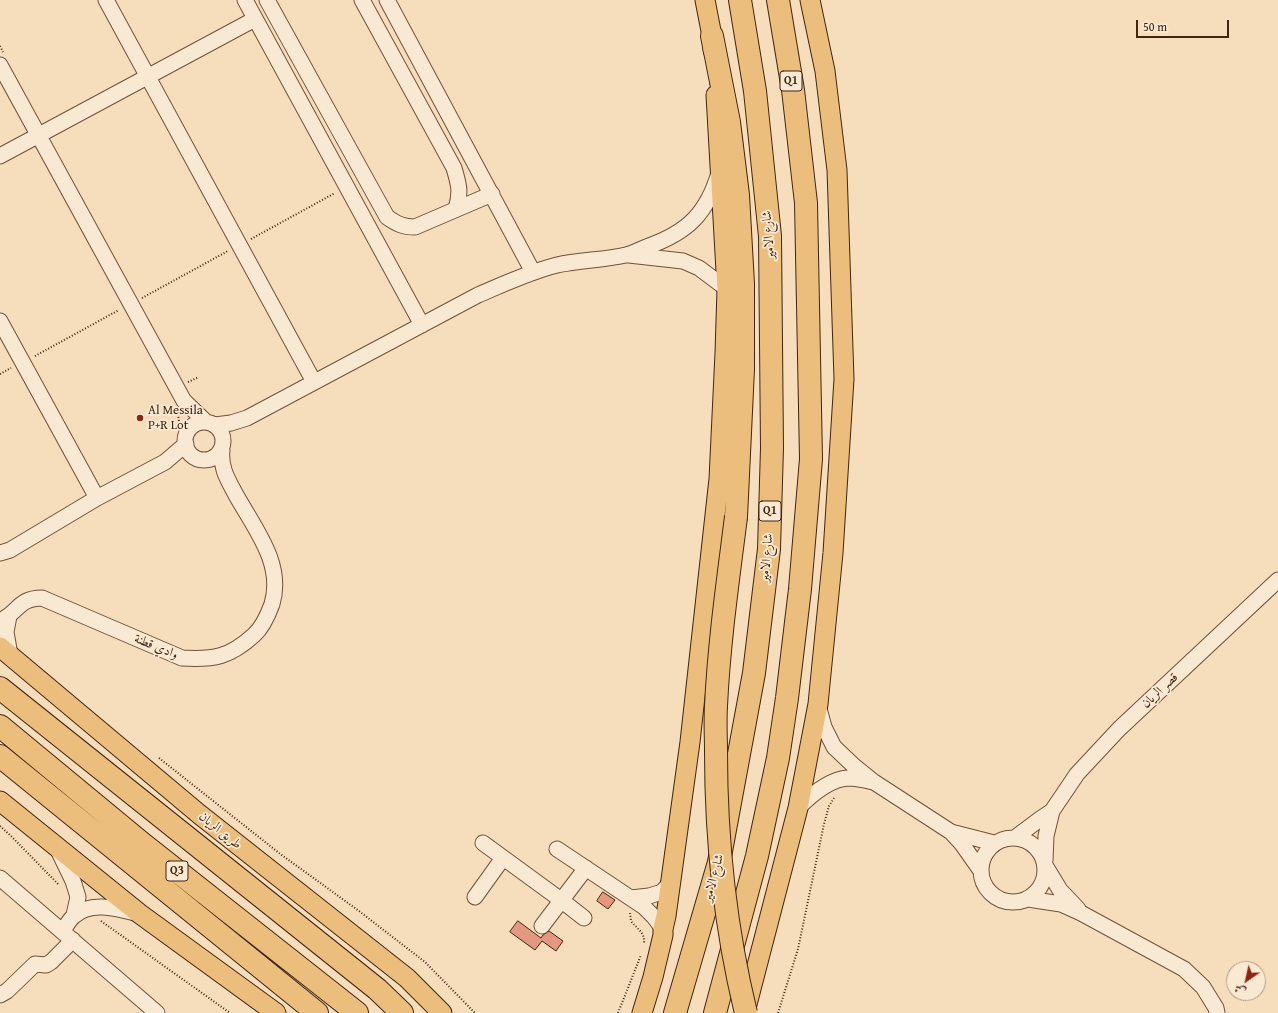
<!DOCTYPE html>
<html>
<head>
<meta charset="utf-8">
<style>
	body { margin:0 }
	#map { position:relative; width:1278px; height:1013px; overflow:hidden; background:#f6ddbc; font-family:"Gentium Book Plus",Amiri,serif }
	canvas { display:block }
	.north { position:absolute; left:1226px; top:961px; width:40px; height:40px; box-sizing:border-box; background:#f9e9d3; border:1px solid #b09a85; border-radius:50%; rotate:214deg; font-size:11px; font-weight:700; line-height:16px; text-align:center; color:#43240f }
	.north::after { content:''; display:block; margin:auto; width:14px; height:18px; background:#8f2418; clip-path:polygon(50% 0,100% 100%,50% 72%,0 100%) }
	.scale { position:absolute; left:1136px; top:20px; width:93px; height:18px; box-sizing:border-box; border:2px solid #43240f; border-top:0; padding-left:5px; font-size:12px; line-height:14px; white-space:nowrap; color:#43240f; -webkit-text-stroke:3px #f9e9d3; paint-order:stroke }
</style>
</head>
<body>
<div id="map">
<canvas width="1278" height="1013"></canvas>
<div class="north">ش</div>
<div class="scale">50 m</div>
</div>
<script>
const ctx = document.querySelector('canvas').getContext('2d');
ctx.lineJoin = 'round';
function fillPath(path, color) { ctx.fillStyle = color; ctx.fill(path, 'evenodd'); }
function trace(path, color, width, dash) { ctx.strokeStyle = color; ctx.lineWidth = width; ctx.lineCap = dash ? 'butt' : 'round'; ctx.setLineDash(dash || []); ctx.stroke(path); }
function drawText(font, color, halo, rows, align = 'center') {
  ctx.font = font + ' "Gentium Book Plus",Amiri,serif'; ctx.lineWidth = 3.5; ctx.setLineDash([]); ctx.textBaseline = 'middle'; ctx.strokeStyle = halo; ctx.fillStyle = color; for (const [text, x, y, turn = 0] of rows) {
    ctx.save(); ctx.translate(x, y); ctx.rotate((+turn || 0) * Math.PI / 180); ctx.textAlign = isNaN(turn) ? turn : align; if (halo) ctx.strokeText(text, 0, 0); ctx.fillText(text, 0, 0); ctx.restore();
  }
}
const building = new Path2D(`
	M603,892l12,8 -7,9 -11,-8z
	M518,921l23,17 2,-3 6,-4 14,10 -7,10 -14,-10 -7,9 -25,-18z`);
fillPath(building, '#e59881');
trace(building, '#43240f', 1);
const minor = new Path2D(`
	M106,0l208,382
	M245,0l177,325
	M267,0l120,217c10,7 16,10 28,10l77,-33
	M362,0l92,168c5,17 7,24 2,41
	M387,0l146,272
	M0,65l184,336 22,21
	M0,156l255,-137
	M629,255l54,6 16,7 28,21
	M0,321l97,177
	M185 441a19 19 0 1 1 38 0a19 19 0 1 1-38 0Z
	M215,425l16,-2 16,-5 231,-123c26,-11 51,-23 79,-30 23,-5 47,-5 69,-10 8,-2 15,-6 23,-9 39,-14 58,-33 70,-73
	M0,553l10,-3 87,-52 68,-36 21,-18
	M9,616l-3,16 4,23
	M0,621c18,-8 18,-23 42,-23l140,60c32,2 48,-1 72,-23 9,-8 14,-20 18,-31 12,-40 -17,-75 -36,-109 -8,-15 -16,-27 -14,-45
	M818,705l6,22 10,20 19,18 21,17 77,50 11,12 19,27
	M798,808c12,-12 32,-29 50,-30 9,0 17,2 25,4
	M951,832l43,11
	M1016,837l24,-18 12,-8
	M981 870a32 32 0 1 1 64 0a32 32 0 1 1-64 0Z
	M483,843l78,57 23,18
	M557,849l87,58 10,10 9,12
	M58,850l15,31 5,16 -4,18
	M1045,861l1,-25 6,-25 25,-37 42,-45 159,-149
	M1046,867l14,23 18,19
	M0,878l157,135
	M475,897l28,-39
	M631,898l18,-2 13,-4 9,-10
	M1028,899l33,5 20,9 103,56 19,18 13,21 1,5
	M542,926l44,-58
	M63,931c3,-5 6,-11 11,-15 17,-16 45,-7 65,-2
	M0,995l7,-4 28,-27 11,1 5,-3 22,-22`);
const major = new Path2D(`
	M705,0l7,36 1,14
	M0,647l199,167 208,164 35,35
	M0,801l140,113 136,99
	M745,1012l53,-204 20,-104 15,-151 11,-174 -7,-209 -12,-99 -15,-71
	M642,1013l11,-36 10,-42v-6l3,-13 24,-174 29,-263 6,-126 2,-64 -11,-194`);
const highway = new Path2D(`
	M712,36l17,86 9,73 5,89v85l-7,148
	M0,688l377,301 25,24
	M0,726l144,119 213,168
	M0,756l317,257
	M675,1013l44,-151 35,-189 15,-124 3,-101 -2,-212 -15,-145 -15,-91
	M715,1013l42,-157 21,-98 9,-60 13,-109 11,-130 -5,-256 -13,-113 -15,-90`);
trace(minor, '#70523a', 17);
trace(major, '#43240f', 21);
trace(highway, '#43240f', 24);
trace(new Path2D(`
	M0,46l3,6
	M251,239l84,-46
	M142,298l86,-47
	M35,356l84,-46
	M0,374l11,-6
	M188,382l11,-5
	M178,414l1,7
	M159,758l120,95 80,58 66,51 50,51
	M0,826l12,11 47,48
	M630,913l1,8c6,8 14,11 13,22
	M101,921l129,92
	M618,1013l23,-58
	M778,1013l20,-64 26,-125 5,-18 5,-8`), '#43240f', 2, [1, 2]);
trace(minor, '#f9e9d3', 15);
trace(major, '#ebbe7e', 19);
trace(highway, '#ebbe7e', 22);
const highwayBridge = new Path2D(`
	M736,517c-8,63 -17,126 -20,189 -1,16 0,31 0,46 0,88 9,175 30,261`);
trace(highwayBridge, '#43240f', 24, []);
trace(highwayBridge, '#ebbe7e', 22);
for (const [x, y, r, color] of [
	[140,418,4,"#8f2418"]
]) { const dot = new Path2D(); dot.arc(x, y, r, 0, 2 * Math.PI); ctx.fillStyle = color; ctx.fill(dot); trace(dot, '#f9e9d3', 1.5); }
for (const [x, y, w] of [
	[791,81,22],
	[770,511,22],
	[177,871,22]
]) { const box = new Path2D(); box.roundRect(x - w / 2, y - 10, w, 20, 3); ctx.fillStyle = '#f9e9d3'; ctx.fill(box); trace(box, '#43240f', 1); }
drawText('bold 12px', '#43240f', null, [
	["Q1",791,81],
	["Q1",770,511],
	["Q3",177,871]
]);
drawText('13px', '#43240f', '#f9e9d3', [
	["شارع الامير",769,235,-94],
	["شارع الامير",767,558,-85],
	["وادي قطنة",156,647,22],
	["قصر الريان",1160,691,-43],
	["طريق الريان",220,831,39],
	["شارع الامير",714,878,-75]
]);
drawText('13px', '#43240f', '#f9e9d3', [
	["Al Messila",148,411],
	["P+R Lot",148,426]
], 'left');
</script>
</body>
</html>
